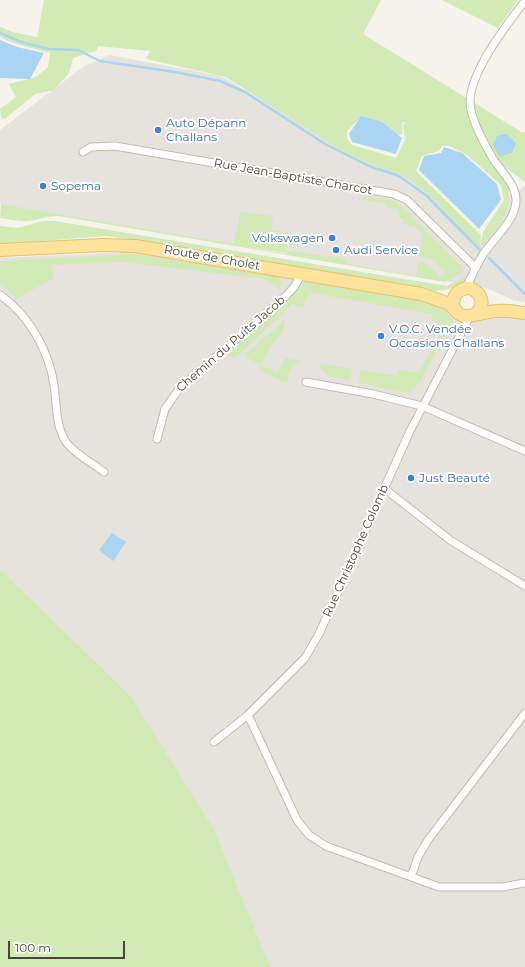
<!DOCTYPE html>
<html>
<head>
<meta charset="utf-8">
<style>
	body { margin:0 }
	#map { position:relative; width:525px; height:967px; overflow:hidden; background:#f6f3ec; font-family:Montserrat,sans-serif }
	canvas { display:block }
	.scale { position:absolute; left:8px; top:941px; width:117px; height:18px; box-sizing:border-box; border:2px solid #4b4439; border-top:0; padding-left:5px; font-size:12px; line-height:14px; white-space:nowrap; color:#4b4439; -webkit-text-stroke:3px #fff; paint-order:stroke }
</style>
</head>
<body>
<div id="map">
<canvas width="525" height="967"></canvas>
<div class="scale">100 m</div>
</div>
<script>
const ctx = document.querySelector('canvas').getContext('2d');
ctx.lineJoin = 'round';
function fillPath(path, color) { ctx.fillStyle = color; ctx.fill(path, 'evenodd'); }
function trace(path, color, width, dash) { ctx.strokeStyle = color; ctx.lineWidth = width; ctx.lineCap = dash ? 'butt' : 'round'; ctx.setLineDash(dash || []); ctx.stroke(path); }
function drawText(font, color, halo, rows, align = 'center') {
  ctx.font = font + ' Montserrat,sans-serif'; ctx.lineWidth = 4; ctx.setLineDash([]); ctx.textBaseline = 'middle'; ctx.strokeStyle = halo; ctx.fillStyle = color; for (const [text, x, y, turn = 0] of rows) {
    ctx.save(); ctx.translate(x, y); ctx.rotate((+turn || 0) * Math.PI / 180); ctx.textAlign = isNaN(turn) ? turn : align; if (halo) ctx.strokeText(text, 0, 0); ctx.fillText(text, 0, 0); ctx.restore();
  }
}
fillPath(new Path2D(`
	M109,55l112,21 128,77 62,21 67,69 26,-30 6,-18 15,-9v116l-12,-2 -27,-12 -486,-84v-74l83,-63z
	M129,252l154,24 164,31 8,11 18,4 16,-7 36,5v647h-261l-134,-272 -130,-126v-311z`), '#e6e2dd');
fillPath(new Path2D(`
	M44,0h337l-18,34 160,99 2,-1v50l-41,-31c6,10 19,21 23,33 9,25 -10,45 -26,62l2,-14 21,-32 -3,-15 -33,-29 -18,-10h-8l-3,5 -17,5 -6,15 65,64 -2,12 -48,-50 -23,-19 -53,-20 -22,-12 -107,-69 -80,-18 4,-8 -52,-5 -2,5 -23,7 -4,15 -15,17 -19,4 -30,25 -4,-1 -1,-9 16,-12 -7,-13 27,-7 12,-10 2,-14 -37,-10 -13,-6v-10l13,5 24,5zM360,118l36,16 6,1v-13l4,1 -3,2 2,15 -9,18 -44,-13 -5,-6v-8z
	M442,0h76l-20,28z
	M363,196l32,5 9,7 58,59 -19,13 18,-11 2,3 -18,10 -386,-66c-11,0 -19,3 -30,5 -10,1 -19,-2 -29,-3l1,-14 233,40 6,-32 33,4 -2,13 2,1 21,4 -6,4 -2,14 -34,-4 34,6 4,-3 55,8v4l71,13 3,-14 8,2 14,13 5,-5 -14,-13 -13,-3 4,-21 -6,-8 -14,-3 1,-6 -6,-1v-8l-13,-2 1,-4 -24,-3z
	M43,221h12l392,65 19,-10c-7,12 -17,14 -31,15l-328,-55 -107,8v-18l18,2z
	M133,254l144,22 4,6 -1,8 -15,-11 -141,-17 -73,3 2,14 -36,19 -17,-14v-23z
	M309,279l121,21 6,6 9,3 8,12 -34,62 -8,9 -4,1 -48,-10 2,-13 36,6 1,-7 21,4 24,-44 -11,-10v-5l-120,-21 -7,7 -2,8 -11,-4 -58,55 -6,-4z
	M285,320l-3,13 -12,14 -9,18 17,8 7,-15 17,3 -13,9 -2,13 -28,-12 2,-6 -13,-7 -2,-4z
	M325,364l27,5 -2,11 -22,-4 -9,-10z
	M0,569l130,126 84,135 56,137h-270z`), '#d2eab5');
fillPath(new Path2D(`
	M84,299l9,1 -1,16h-8z
	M95,409h16l-2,8 -22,36 -14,-11z`), '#e5e3e0');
fillPath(new Path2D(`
	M0,40l17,7 27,6 -14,26 -30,-1z
	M361,116l21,6 20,16 -6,16 -44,-12 -3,-8z
	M506,134l10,9 -4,10 -13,3 -6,-11 4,-9z
	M444,147l18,6 35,31 4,16 -22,29 -60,-59 5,-14 17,-3z
	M112,533l14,9 -13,19 -14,-11z`), '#a9d4f2');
trace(new Path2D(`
	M0,33l21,9 28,7 29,1 22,11 75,11 45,9 25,11 80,52 44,22 30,10 28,20 53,54
	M489,258l36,36`), '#a9d4f2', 2.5);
const minor = new Path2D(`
	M83,152l8,-5 24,-1 279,48 13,6 69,68
	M466,288c6,-12 11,-25 18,-35 11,-16 33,-34 32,-54 -1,-17 -16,-28 -24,-42 -7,-12 -18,-33 -21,-47 -8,-30 36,-86 54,-109
	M0,295c29,20 49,56 54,90 3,19 1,40 12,57 9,12 26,21 38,30
	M306,382l67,12 49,12 103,45
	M157,439l8,-30 14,-20 107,-93 8,-9 8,-13
	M385,489l65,51 75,46
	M248,715l49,105 12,15 17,11 113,41h63l23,-4
	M214,742l34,-27 57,-57 14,-24 91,-203 60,-115
	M411,877l7,-20 10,-17 97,-127`);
const primary = new Path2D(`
	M0,250l103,-5 32,1 286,48 26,9 8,6
	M477,313c8,-9 5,-20 -7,-25 -18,-1 -24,23 -6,28 5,1 24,-5 33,-5 9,-1 19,1 28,2`);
trace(minor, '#c2bbae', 9);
trace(primary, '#e6c16a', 14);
trace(minor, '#fff', 7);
trace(primary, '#ffe39c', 12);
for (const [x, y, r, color] of [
	[158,130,4,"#3f7fe0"],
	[43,186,4,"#3f7fe0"],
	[332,238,4,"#3f7fe0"],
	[336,250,4,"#3f7fe0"],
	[381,336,4,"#3f7fe0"],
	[411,478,4,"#3f7fe0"]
]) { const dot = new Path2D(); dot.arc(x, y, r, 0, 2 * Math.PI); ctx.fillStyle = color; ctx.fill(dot); trace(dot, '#fff', 1.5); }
drawText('12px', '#366cbe', '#fff', [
	["Auto Dépann",166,123],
	["Challans",166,137],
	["Sopema",51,186],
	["Volkswagen",324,238,"right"],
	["Audi Service",344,250],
	["V.O.C. Vendée",389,329],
	["Occasions Challans",389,343],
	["Just Beauté",419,478]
], 'left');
drawText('12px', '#4b4439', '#fff', [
	["Rue Jean-Baptiste Charcot",293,177,10],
	["Route de Cholet",212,258,10],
	["Chemin du Puits Jacob",231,344,-41],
	["Rue Christophe Colomb",356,551,-66]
]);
</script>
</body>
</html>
